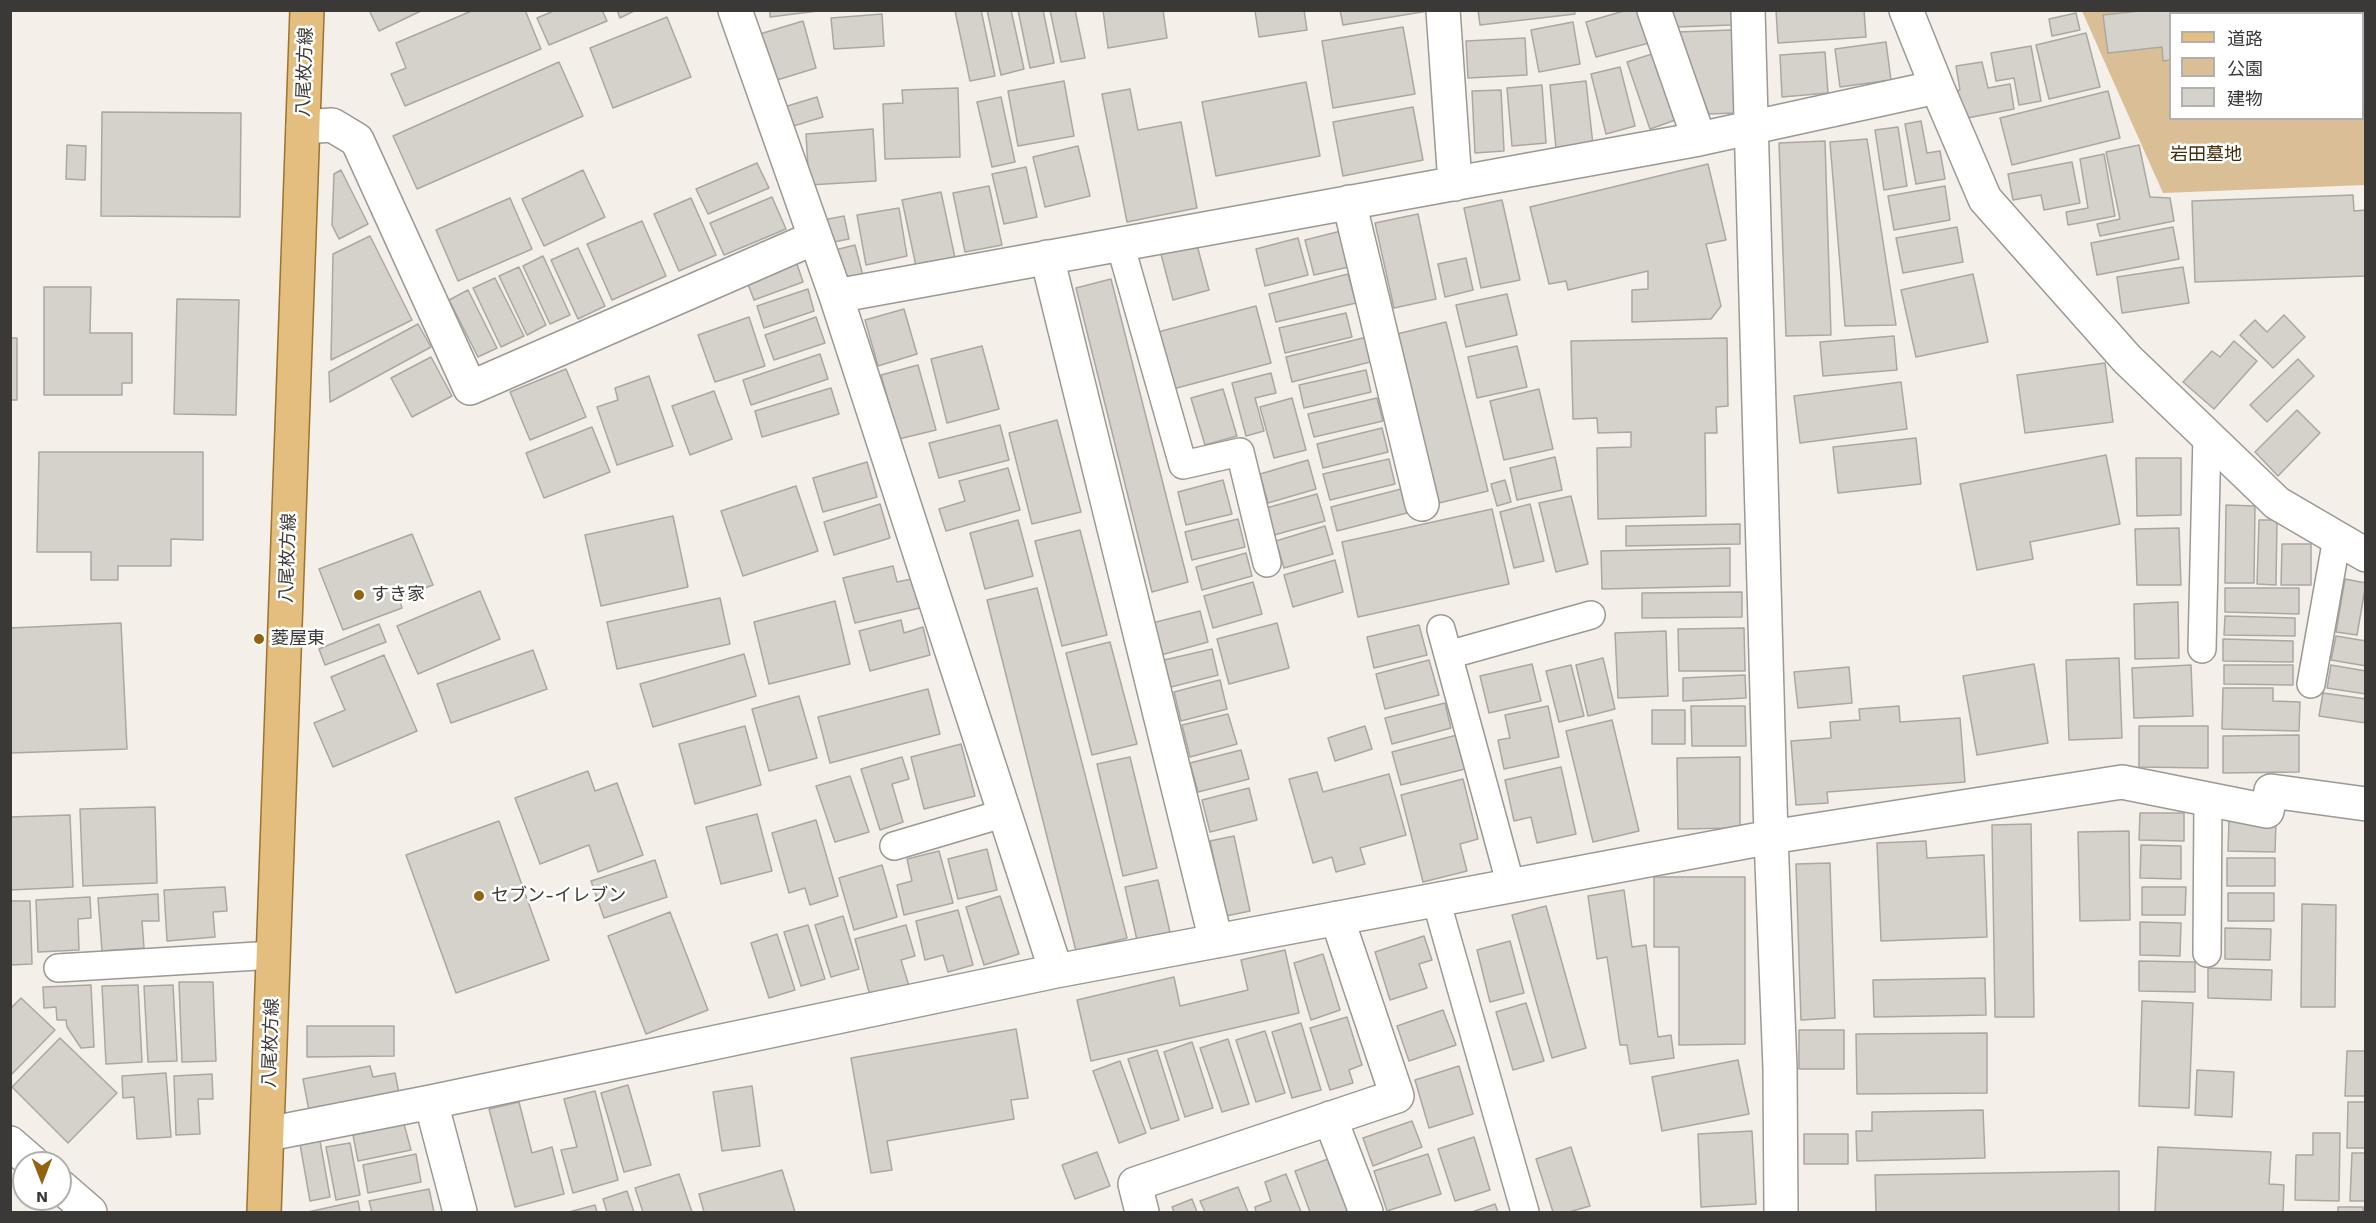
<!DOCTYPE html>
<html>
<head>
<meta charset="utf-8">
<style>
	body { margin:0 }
	#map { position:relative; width:2376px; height:1223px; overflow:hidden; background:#f4efe9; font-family:"Work Sans","Noto Sans JP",sans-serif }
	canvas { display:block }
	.frame { position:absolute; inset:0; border:12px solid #3b3937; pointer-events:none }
	.legend { position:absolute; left:2169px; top:12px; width:195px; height:108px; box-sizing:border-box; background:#fff; border:2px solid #b1b0af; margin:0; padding:8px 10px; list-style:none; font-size:18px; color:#3b3937 }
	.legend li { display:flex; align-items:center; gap:12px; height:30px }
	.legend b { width:30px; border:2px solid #b1b0af }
	.north { position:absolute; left:12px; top:1151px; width:60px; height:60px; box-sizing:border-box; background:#fff; border:2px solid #b1b0af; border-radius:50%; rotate:180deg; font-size:16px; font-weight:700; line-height:24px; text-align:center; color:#3b3937 }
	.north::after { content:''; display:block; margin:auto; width:21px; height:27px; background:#926410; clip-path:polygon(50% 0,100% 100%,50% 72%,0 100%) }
</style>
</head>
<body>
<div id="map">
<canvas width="2376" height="1223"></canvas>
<div class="frame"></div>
<ul class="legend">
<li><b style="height:8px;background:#e3be7f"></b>道路</li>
<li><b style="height:16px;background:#dabe95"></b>公園</li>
<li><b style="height:16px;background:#d5d1cb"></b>建物</li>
</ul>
<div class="north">N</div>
</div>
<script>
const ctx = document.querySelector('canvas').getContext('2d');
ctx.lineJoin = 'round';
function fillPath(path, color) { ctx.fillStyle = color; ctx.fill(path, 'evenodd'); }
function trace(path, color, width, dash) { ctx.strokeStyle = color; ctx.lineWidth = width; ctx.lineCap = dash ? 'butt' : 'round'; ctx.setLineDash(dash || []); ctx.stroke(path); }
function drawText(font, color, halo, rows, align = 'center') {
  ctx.font = font + ' "Work Sans","Noto Sans JP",sans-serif'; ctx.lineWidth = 5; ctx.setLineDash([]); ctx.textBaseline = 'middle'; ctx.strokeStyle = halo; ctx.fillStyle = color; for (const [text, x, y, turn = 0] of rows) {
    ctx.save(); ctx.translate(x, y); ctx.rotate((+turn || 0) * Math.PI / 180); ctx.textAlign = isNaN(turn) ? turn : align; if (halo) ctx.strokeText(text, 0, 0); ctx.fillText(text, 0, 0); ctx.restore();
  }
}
fillPath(new Path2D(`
	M2082,11h283v174l-202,8zM2170,14h192v104h-192z`), '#dabe95');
const building = new Path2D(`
	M369,10h54l-44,21z
	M474,10h51l16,39 -136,57 -14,-32 15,-6 -10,-25z
	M556,10h46l5,11 -58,24 -12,-27z
	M617,10h19l-16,8z
	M770,10h56l-56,7z
	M981,10l14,66 -25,5 -15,-70z
	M987,10h24l13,59 -23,6z
	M1018,10h25l11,53 -24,5z
	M1050,10h25l10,48 -24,4z
	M1103,10h60l4,28 -59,10z
	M1304,10l3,20 -48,7 -4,-26z
	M1340,10l88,1 -85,14z
	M1478,10h96l1,4 -95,11z
	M1627,10h17l9,32 -57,15 -10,-35z
	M1667,10h64l1,15 -57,2z
	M1776,10h88l2,27 -88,6z
	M2150,10h44l1,4h-25v46l-7,1 -1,-14 -54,6 -5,-38z
	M2076,13l4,17 -28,6 -3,-17z
	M882,14l2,32 -50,3 -3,-31z
	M667,17l24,60 -78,31 -23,-60z
	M803,21l13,47 -42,13 -14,-47z
	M1573,22l7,42 -41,8 -8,-42z
	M1403,27l12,67 -82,14 -11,-67z
	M1732,30l2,83 -25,1 -32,-82z
	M2086,33l14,54 -51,12 -13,-54z
	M1525,38l2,37 -59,3 -2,-37z
	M1886,42l5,38 -51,7 -5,-38z
	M2031,46l10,55 -22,4 -5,-27 -18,3 -5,-28z
	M1658,52l23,66 -31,11 -23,-67z
	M1825,52l3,41 -46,4 -2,-42z
	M559,62l24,54 -166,73 -24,-53z
	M1982,62l6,26 22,-4 4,25 -57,11 -6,-29 9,-1 -4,-24z
	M1620,67l15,59 -29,8 -15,-60z
	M1064,81l10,55 -56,10 -10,-55z
	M1586,81l7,64 -37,4 -6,-64z
	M1306,82l14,74 -104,20 -14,-74z
	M1542,85l4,58 -34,3 -5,-58z
	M958,88l2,69 -75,2 -2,-55 20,-1 -1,-13z
	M1130,89l8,41 43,-8 16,86 -70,14 -25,-128z
	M1501,90l3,61 -29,2 -3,-62z
	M2108,91l12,47 -108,27 -12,-47z
	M817,97l6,20 -33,10 -6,-20z
	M1001,97l14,65 -23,5 -15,-65z
	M1413,107l10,53 -80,16 -10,-54z
	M102,112l139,1 -1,104 -139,-1z
	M1921,121l6,32 13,-2 5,28 -29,5 -11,-60z
	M1898,127l9,59 -23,4 -9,-60z
	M873,129l3,52 -67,4 -3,-51z
	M1867,139l29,186 -51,1 -15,-184z
	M1825,141l6,194 -45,1 -7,-193z
	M67,145l19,1 -1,34 -19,-1z
	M2139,145l11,52 20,1 4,23 -74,15 -3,-12 23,-5 -14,-67z
	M1078,146l12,50 -45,11 -12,-50z
	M2104,154l11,62 -47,9 -2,-13 22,-4 -8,-49z
	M2072,162l8,41 -36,7 -3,-15 -28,5 -5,-26z
	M757,163l12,25 -61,26 -12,-25z
	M1708,164l18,76 -20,4 15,62 -10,13 -79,3v-32l16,-1v-18l-80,19 -2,-9 -17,3 -19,-77z
	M1026,167l11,50 -33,7 -12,-50z
	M341,170l27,54 -29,15 -7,-14 2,-51z
	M583,170l22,47 -61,29 -22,-47z
	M989,186l13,59 -37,7 -12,-59z
	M1945,186l5,34 -56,10 -6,-34z
	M941,192l14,66 -39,8 -14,-66z
	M2353,195l1,16 12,-1v66l-171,6 -3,-81z
	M772,197l14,32 -62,26 -14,-32z
	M510,198l22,51 -74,32 -22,-51z
	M691,198l25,57 -37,16 -25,-57z
	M1502,200l18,80 -39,8 -17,-80z
	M899,208l8,48 -41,9 -9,-50z
	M1418,214l18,85 -42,9 -19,-85z
	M844,216l5,23 -26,5 -5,-23z
	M642,221l24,55 -54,24 -25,-56z
	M1957,227l6,35 -60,11 -7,-35z
	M2173,227l6,32 -82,16 -6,-32z
	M1345,230l8,36 -39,9 -9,-35z
	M370,236l42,84 -81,40 2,-106z
	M1298,238l10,37 -43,11 -9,-37z
	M855,245l8,31 -24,6 -8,-31z
	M1197,245l12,45 -36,10 -12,-46z
	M578,248l27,58 -27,13 -27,-59z
	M543,256l27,59 -20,9 -27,-58z
	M1466,258l7,32 -28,7 -7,-33z
	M796,261l7,21 -49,18 -8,-21z
	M519,267l27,58 -19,10 -28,-59z
	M2183,267l6,36 -67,10 -5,-36z
	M1348,274l8,29 -80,19 -7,-28z
	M1973,274l15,68 -72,15 -15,-67z
	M495,278l29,58 -23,11 -28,-59z
	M1111,279l77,303 -36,10 -76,-304z
	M44,287h47l-1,46h42v50h-10v12h-78z
	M808,289l6,22 -50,17 -7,-22z
	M468,290l29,58 -19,9 -29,-57z
	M1507,294l10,41 -51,12 -10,-42z
	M177,299l62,1 -3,115 -62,-1z
	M1256,306l15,57 -98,26 -15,-57z
	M904,309l13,45 -39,12 -13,-46z
	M1346,313l6,24 -67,16 -6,-25z
	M2284,315l21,22 -32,31 -33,-33 15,-15 12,12z
	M749,317l16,49 -50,16 -17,-47z
	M816,317l9,26 -51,17 -9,-25z
	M1446,322l42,169 -49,12 -42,-169z
	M418,324l13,23 -101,55 -1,-30z
	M1894,336l3,34 -74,6 -3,-34z
	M1367,337l7,24 -82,21 -6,-25z
	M10,338h7v62h-7z
	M1727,338l1,68 -12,1 1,26h-12l1,83 -108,3 -1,-71 34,-1v-15l-33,1 -1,-15 -24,1 -2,-78z
	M2234,341l23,20 -43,48 -31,-27 29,-31 8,6z
	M982,346l17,63 -52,14 -16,-64z
	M1517,346l10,41 -50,11 -9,-41z
	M820,354l8,25 -77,26 -8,-25z
	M431,357l21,39 -40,21 -21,-39z
	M2298,359l16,17 -47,46 -17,-17z
	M2105,363l8,59 -88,11 -8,-58z
	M918,365l18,65 -37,9 -18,-64z
	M566,369l20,48 -56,23 -20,-48z
	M1366,370l5,22 -67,16 -5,-23z
	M1271,373l5,20 -21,5 9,33 -18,5 -14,-53z
	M649,376l24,70 -56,19 -20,-58 21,-7 -3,-12z
	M1901,382l6,47 -107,14 -6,-47z
	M831,388l8,26 -77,23 -7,-26z
	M1223,389l14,47 -32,9 -14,-47z
	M1539,389l14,60 -49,11 -14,-59z
	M714,391l18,48 -42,16 -18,-49z
	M1292,398l14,52 -32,8 -14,-51z
	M1377,398l6,23 -69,16 -6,-23z
	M2297,410l23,23 -42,43 -23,-24z
	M1057,420l24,92 -49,12 -23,-91z
	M1000,425l9,35 -70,18 -10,-35z
	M592,427l18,45 -66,26 -18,-45z
	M1382,428l6,24 -65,16 -6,-24z
	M1916,438l5,46 -83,9 -5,-46z
	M39,452h164v88l-32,-1v27h-53v14h-27v-28h-54z
	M2106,455l14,69 -90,18 3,17 -56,11 -17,-86z
	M1555,457l7,33 -45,10 -7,-32z
	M2136,458h45v57l-44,1z
	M1389,459l6,25 -65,16 -7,-26z
	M1308,460l8,29 -48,14 -8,-29z
	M867,462l10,35 -54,15 -10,-34z
	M1008,468l12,42 -74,21 -7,-22 26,-8 -6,-20z
	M1223,480l9,34 -46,11 -8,-33z
	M1505,480l6,22 -14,4 -6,-22z
	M796,486l22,65 -75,25 -22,-65z
	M1401,489l6,24 -70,18 -6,-24z
	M1317,494l8,27 -51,14 -8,-27z
	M1571,496l17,68 -32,8 -17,-69z
	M880,504l10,34 -56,17 -10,-33z
	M1530,504l14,57 -30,7 -14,-56z
	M2226,505l29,1 -1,77h-29z
	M1492,509l17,75 -151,33 -16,-75z
	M673,516l15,71 -87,19 -16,-71z
	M1238,519l7,28 -53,13 -7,-28z
	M1018,520l15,56 -48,13 -15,-56z
	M2259,520h18l-1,65 -19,-1z
	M1740,524v20l-114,2v-20z
	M1325,526l8,28 -49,14 -8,-27z
	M2179,528l2,57h-44l-2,-56z
	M1080,530l27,105 -45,11 -27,-105z
	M412,534l21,51 -34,13 3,10 -59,22 -24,-61z
	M2282,544h29v41h-30z
	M1730,548v38l-128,3 -1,-38z
	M1246,553l6,23 -50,14 -6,-23z
	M1335,560l8,32 -50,15 -9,-32z
	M893,566l4,16 19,-4 8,29 -69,16 -12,-45z
	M2345,579l21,4 -9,52 -21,-3z
	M1253,582l9,32 -49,14 -9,-32z
	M1037,588l90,350 -51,13 -89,-351z
	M2225,588h74v26l-74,-2z
	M480,591l20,48 -82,35 -21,-48z
	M1742,592v25l-100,1v-25z
	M720,598l10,46 -113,25 -10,-47z
	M835,601l15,63 -81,20 -15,-62z
	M2178,602l1,56 -44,1 -1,-55z
	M1200,611l8,31 -47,13 -9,-32z
	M2225,616l70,2v18l-71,-1z
	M901,620l3,13 19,-6 7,28 -60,16 -11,-40z
	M121,623l6,126 -117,4v-125z
	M1277,623l12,45 -60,16 -12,-45z
	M379,624l7,18 -61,23 -6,-16z
	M1419,625l8,30 -53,13 -7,-31z
	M1744,628l1,43h-66l-1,-42z
	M1666,631l2,65 -50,2 -3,-65z
	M2336,636l30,5v25l-35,-6z
	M2223,639l70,2v21l-70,-1z
	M1110,642l27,102 -45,11 -26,-102z
	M1212,649l6,26 -47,12 -7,-27z
	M533,650l14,39 -96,34 -14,-39z
	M744,654l12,42 -103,31 -13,-43z
	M384,655l33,76 -84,36 -19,-44 31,-13 -14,-33z
	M1603,658l12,51 -27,7 -12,-51z
	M2119,658l3,80 -53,2 -3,-80z
	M1429,660l10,35 -54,14 -9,-35z
	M1532,664l9,37 -52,12 -9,-37z
	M2034,664l14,79 -71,12 -14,-79z
	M1571,665l13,51 -25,6 -13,-51z
	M2191,665l2,51 -59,2 -2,-50z
	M2224,665h69v20l-69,-1z
	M2331,665l35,6v23l-39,-6z
	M1849,667l3,36 -54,5 -4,-36z
	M1745,675l1,23 -63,3v-23z
	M1220,680l7,29 -46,12 -7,-29z
	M2223,688h50v13l27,1 -1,29 -77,-2z
	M928,689l12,45 -110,29 -12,-46z
	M2323,693l43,6v24l-47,-7z
	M799,696l18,62 -48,13 -17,-62z
	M1445,703l6,25 -59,16 -7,-26z
	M1548,706l11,51 -55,12 -6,-29 12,-2 -5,-23z
	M1691,706h54l1,40h-54z
	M1899,706l1,16 60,-4 5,64 -138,10 1,11 -32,2 -5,-64 40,-3 -1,-16 30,-2 -1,-11z
	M1652,710h33v34h-33z
	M1228,714l9,30 -47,13 -8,-32z
	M1612,720l27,111 -46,11 -27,-111z
	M745,726l16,59 -66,19 -16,-60z
	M1365,726l7,23 -37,12 -7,-23z
	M2139,726h69v42l-69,-1z
	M1457,735l8,34 -64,16 -9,-33z
	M2299,735v37l-76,1v-37z
	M961,744l14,52 -51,13 -13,-52z
	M1241,750l8,29 -51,13 -8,-29z
	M902,757l7,22 -17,5 11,38 -23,8 -19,-61z
	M1130,757l27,111 -34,8 -26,-112z
	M1740,757v71l-62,1 -1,-71z
	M1561,767l15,67 -39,9 -6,-26 -17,4 -9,-41z
	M588,771l7,20 22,-8 26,72 -45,17 -9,-27 -49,19 -25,-66z
	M1317,772l6,20 66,-18 17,61 -46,13 5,16 -29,8 -4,-15 -19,6 -24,-84z
	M850,776l19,56 -34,10 -19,-56z
	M1463,779l15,60 -18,5 7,27 -44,11 -22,-87z
	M1249,788l8,32 -47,12 -8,-32z
	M155,807l2,76 -74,3 -3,-77z
	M2140,813h44v28l-45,-1z
	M757,814l15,57 -51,13 -15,-57z
	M70,815l3,72 -63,3v-73z
	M816,820l22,76 -28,9 -5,-17 -16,5 -17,-60z
	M499,821l50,139 -93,33 -50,-138z
	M2229,821l47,1 -1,30 -47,-1z
	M2031,824l3,193h-39l-3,-192z
	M2129,831l1,89 -50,1 -2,-89z
	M1234,836l16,75 -24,5 -16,-75z
	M1926,841l1,17 57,-3 3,82 -106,4 -4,-98z
	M2141,845l40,1v33l-41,-1z
	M987,849l10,41 -39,9 -10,-40z
	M939,851l14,52 -49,12 -7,-30 15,-4 -5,-22z
	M2227,858h48v28h-48z
	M655,860l12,37 -63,21 -13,-37z
	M1830,863l5,155 -34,2 -5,-156z
	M882,865l15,52 -43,13 -15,-52z
	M1654,877h91v167l-66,1v-98h-25z
	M1158,880l12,52 -33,8 -12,-53z
	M225,887l2,24 -14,1 2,25 -48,4 -3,-51z
	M2142,887h44l-1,28h-43z
	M1624,890l8,57 14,-2 12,92 13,-2 3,23 -44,6 -3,-19h-7l-13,-88 -10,2 -9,-63z
	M2228,893h46v28h-46z
	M158,894l1,27h-17l2,27 -42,3 -4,-53z
	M1000,896l19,58 -35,11 -18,-58z
	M90,897l1,21 -13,1 1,31 -41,2 -2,-52z
	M10,901h20l2,63 -22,1z
	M2302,904l34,1 -1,102h-34z
	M1546,906l40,142 -34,10 -40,-143z
	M958,910l15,55 -25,7 -5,-17 -18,5 -9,-39z
	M670,912l38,98 -62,24 -38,-98z
	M843,916l16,53 -28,8 -16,-52z
	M2140,922l41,1 -1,33 -40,-1z
	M808,925l17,54 -24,7 -17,-54z
	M906,925l9,31 -14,4 8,26 -39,10 -15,-57z
	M2225,928l46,1 -1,31 -45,-1z
	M777,934l18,56 -26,8 -18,-55z
	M1424,936l8,24 -13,4 8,24 -37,12 -15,-48z
	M1510,941l14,52 -34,9 -13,-52z
	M1285,950l14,63 -208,48 -14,-61 97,-23 6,29 68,-16 -7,-30z
	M1323,954l17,56 -29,10 -17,-57z
	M2139,961l56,1v30l-56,-1z
	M2208,968l64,2 -1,30 -63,-2z
	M1985,978l1,37 -112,2 -1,-37z
	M179,982h34l3,79 -34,1z
	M91,985l3,62 -13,1 -14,-21 -1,-7h-9l-1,-13 -12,1 -1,-21z
	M138,985l4,77 -36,2 -4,-78z
	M173,985l4,76 -29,1 -4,-76z
	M21,998l34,32 -45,46v-67z
	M2142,1001l51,2 -4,105 -50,-2z
	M1526,1003l18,58 -31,9 -17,-58z
	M1443,1010l13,35 -47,16 -12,-35z
	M1347,1017l15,48 -13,5 4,13 -23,7 -20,-62z
	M1301,1023l20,67 -29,8 -20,-66z
	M307,1026h87v30l-87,1z
	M1016,1029l12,69 -17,2 3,19 -127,22 5,29 -21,3 -20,-115z
	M1799,1030h45v39h-45z
	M1265,1031l20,62 -29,9 -20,-62z
	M1987,1033v60l-130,1 -1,-60z
	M60,1038l57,55 -49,50 -56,-56z
	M1228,1039l21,65 -27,8 -22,-64z
	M1192,1042l21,66 -28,9 -21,-65z
	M1157,1050l22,70 -28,9 -23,-70z
	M2347,1051h19v45h-21z
	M1738,1060l11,54 -87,17 -10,-54z
	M1120,1061l26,72 -27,10 -26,-72z
	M370,1066l3,11 22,-4 4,20 -90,18 -6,-32z
	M1459,1066l14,48 -44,14 -14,-48z
	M2197,1070l37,2 -2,45 -37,-2z
	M166,1073l5,64 -34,2 -3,-42 -11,1 -1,-22z
	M212,1074l1,25h-15l2,35 -24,1 -2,-59z
	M628,1085l23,80 -27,7 -23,-79z
	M752,1086l8,60 -38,5 -9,-59z
	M595,1091l23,89 -45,13 -12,-43 16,-3 -13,-48z
	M519,1102l13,51 20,-6 12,47 -49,13 -26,-98z
	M2348,1102h18v46h-19z
	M1983,1110l2,48 -128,3 -1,-30h16v-19z
	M1412,1121l10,26 -49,19 -10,-28z
	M404,1124l7,26 -53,11 -5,-26z
	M1752,1131l4,73 -55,3 -3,-73z
	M2313,1133h27l-1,68 -44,-1 1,-45h17z
	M1804,1134h44v30h-44z
	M1474,1137l16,53 -35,11 -17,-52z
	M320,1141l10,56 -20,4 -10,-57z
	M350,1143l10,52 -24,5 -10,-53z
	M1571,1147l19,59 -21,6h-16l-17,-53z
	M2158,1147l113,5 -2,32 15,1 -1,27h-128z
	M1097,1152l13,34 -35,13 -13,-34z
	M2352,1153h14v48h-16z
	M416,1154l5,28 -53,11 -5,-28z
	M1428,1154l13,40 -54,17 -13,-40z
	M1331,1158l19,52 -6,2h-34l-15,-41z
	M782,1170l13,42h-91l-5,-18z
	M2119,1171v41h-243l-1,-37z
	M679,1174l13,38h-49l-8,-24z
	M1286,1174l15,38h-45l-1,-5 16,-6 -6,-19z
	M1238,1187l10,25h-43l-5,-11z
	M429,1189l5,23h-62l-3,-11z
	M627,1191l7,21h-27l-4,-13z
	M1192,1199l5,13h-23l-2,-5z
	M358,1201l2,11h-52z
	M1495,1204l3,8h-26z
	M595,1205l2,7h-28z
	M2338,1207h25v5h-25z`);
fillPath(building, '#d5d1cb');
trace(building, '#aba7a1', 1.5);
const service = new Path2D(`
	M1120,244l63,221 57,-13 27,111
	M1441,629l70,257
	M2202,649l5,-214
	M1448,655l143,-40
	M2311,684l26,-146
	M894,846l111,-33
	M1436,900l89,312
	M2207,953l1,-154
	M58,968l216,-13`);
const minor = new Path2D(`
	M735,10l101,286 220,675
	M1443,10l12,174
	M1654,10l45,129
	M1748,10l23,827 9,231 1,144
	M1906,10l31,77
	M303,127l29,-2 25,15 113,248 344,-150
	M1349,202l73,302
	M1047,257l169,684
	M836,296l863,-157 238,-52 48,112 142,160 150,144 89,52
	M431,1102l29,110
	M1330,1118l36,94
	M268,1134l163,-32 625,-131 715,-134 351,-55 145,29 4,-20 95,13
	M10,1143l23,20
	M60,1186l30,26
	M1142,1212l-7,-28 262,-88 -60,-178`);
const primary = new Path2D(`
	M264,1212l43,-1202`);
trace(service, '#9c9893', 30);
trace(minor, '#9c9893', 36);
trace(primary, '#9c742e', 36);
trace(service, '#fff', 27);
trace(minor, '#fff', 33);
trace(primary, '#e3be7f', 33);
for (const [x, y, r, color] of [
	[359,595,6,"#926410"],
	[259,639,6,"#926410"],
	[479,896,6,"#926410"]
]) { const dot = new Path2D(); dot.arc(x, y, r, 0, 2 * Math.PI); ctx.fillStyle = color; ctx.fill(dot); trace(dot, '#fff', 2); }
drawText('18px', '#3b3937', '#fff', [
	["八尾枚方線",305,72,-88],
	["八尾枚方線",288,558,-88],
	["八尾枚方線",271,1043,-88]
]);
drawText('18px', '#412c0a', '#fff', [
	["岩田墓地",2206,155]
]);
drawText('18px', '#3b3937', '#fff', [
	["すき家",371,595],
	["菱屋東",271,639],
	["セブン-イレブン",491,896]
], 'left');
</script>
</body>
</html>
